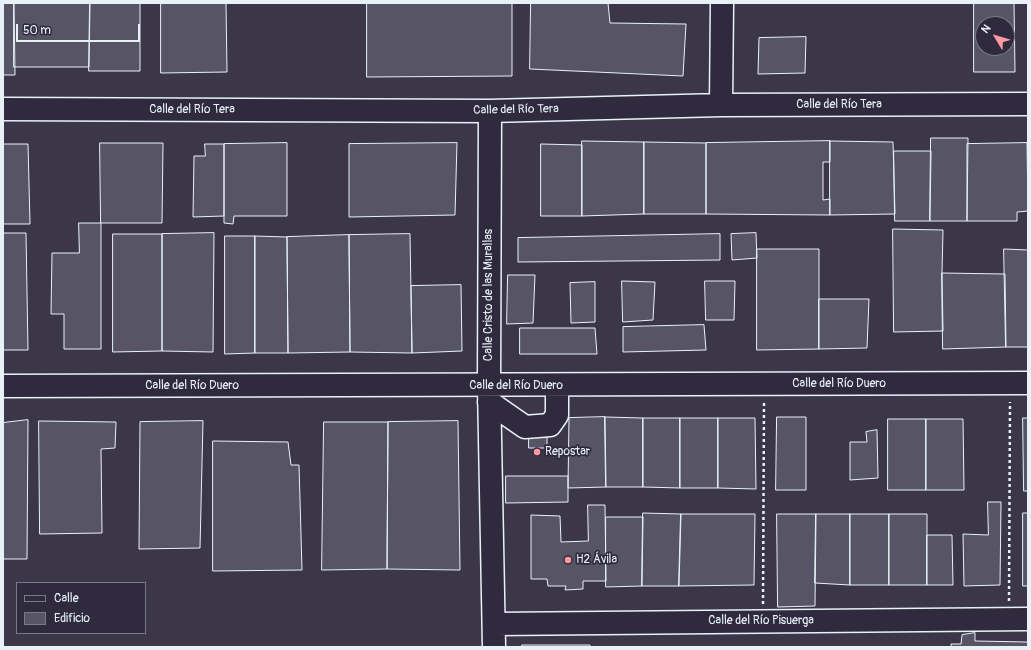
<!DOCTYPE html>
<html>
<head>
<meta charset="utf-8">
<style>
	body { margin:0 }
	#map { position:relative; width:1031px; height:650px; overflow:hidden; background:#2f2a3d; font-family:Pangolin,sans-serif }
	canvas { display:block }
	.frame { position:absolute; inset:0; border:4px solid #e8f1f8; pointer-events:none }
	.legend { position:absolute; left:16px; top:582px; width:130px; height:52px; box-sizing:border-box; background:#2f2a3d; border:1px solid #797a88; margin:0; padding:5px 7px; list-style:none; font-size:12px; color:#e8f1f8 }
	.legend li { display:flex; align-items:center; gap:8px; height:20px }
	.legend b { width:20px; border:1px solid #797a88 }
	.north { position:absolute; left:975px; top:16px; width:40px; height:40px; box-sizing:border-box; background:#2f2a3d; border:1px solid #797a88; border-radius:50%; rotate:308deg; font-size:11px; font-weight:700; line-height:16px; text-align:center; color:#e8f1f8 }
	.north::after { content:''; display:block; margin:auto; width:14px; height:18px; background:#ff9aa2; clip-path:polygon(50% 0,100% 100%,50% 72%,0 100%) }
	.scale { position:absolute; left:16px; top:24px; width:124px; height:18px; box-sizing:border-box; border:2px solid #e8f1f8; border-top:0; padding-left:5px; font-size:12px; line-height:14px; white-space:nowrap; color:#e8f1f8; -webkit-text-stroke:3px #2f2a3d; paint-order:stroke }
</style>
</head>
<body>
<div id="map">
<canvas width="1031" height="650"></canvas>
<div class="frame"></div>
<ul class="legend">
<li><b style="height:5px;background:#2f2a3d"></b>Calle</li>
<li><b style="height:11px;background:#575565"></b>Edificio</li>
</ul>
<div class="north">N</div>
<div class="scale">50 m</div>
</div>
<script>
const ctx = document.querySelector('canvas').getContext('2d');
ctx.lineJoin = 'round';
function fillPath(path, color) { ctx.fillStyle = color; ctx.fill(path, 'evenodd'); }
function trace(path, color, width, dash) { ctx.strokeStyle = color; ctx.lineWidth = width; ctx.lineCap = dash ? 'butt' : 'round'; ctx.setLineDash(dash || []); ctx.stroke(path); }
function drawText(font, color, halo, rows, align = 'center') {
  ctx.font = font + ' Pangolin,sans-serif'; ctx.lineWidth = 3.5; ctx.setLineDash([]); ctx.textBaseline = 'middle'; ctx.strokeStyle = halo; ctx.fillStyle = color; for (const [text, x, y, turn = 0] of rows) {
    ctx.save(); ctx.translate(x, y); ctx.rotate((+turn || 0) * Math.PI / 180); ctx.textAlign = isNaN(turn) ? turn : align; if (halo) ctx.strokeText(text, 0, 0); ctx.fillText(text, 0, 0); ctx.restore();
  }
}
fillPath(new Path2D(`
	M3,3h1025v644h-1025zM983,24h24v24h-24zM17,583h128v50h-128z`), '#3b3749');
const building = new Path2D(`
	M3,3h11l1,72h-12z
	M14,3h76l-1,64h-75z
	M90,3h50v68h-51z
	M161,3h65l1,69 -66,1z
	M367,3h145v73l-145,1z
	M531,3h77l2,20 76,1 -3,52 -153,-7z
	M974,3h40l1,69h-41zM983,24h24v24h-24z
	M806,37l-1,36 -47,1 1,-36z
	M931,138h37l-1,83h-37z
	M582,141l62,1v72l-62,2z
	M830,141l63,1 2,72 -65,1z
	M830,141v21h-7v38l7,-1v16l-124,-1v-71z
	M644,142l62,1v71h-62z
	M100,143h63l-1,80h-61z
	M287,143v73h-53l-1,8 -9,-1v-79z
	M457,143l-2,72 -106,2v-73z
	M1027,143l1,68 -11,1v9h-50v-77z
	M3,144h25l2,80h-27z
	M205,144h19v72l-31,1 1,-61h11z
	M541,144l41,1v71h-41z
	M894,151h37l-1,70h-35z
	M79,223h22v126h-37v-35h-13l1,-61h27z
	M893,229l50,1 -1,43 1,58 -49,1z
	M3,233h23l2,117h-25z
	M214,233l-1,119 -51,-1v-117z
	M756,233l1,25 -25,2 -1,-26z
	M113,234h49v117l-49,1z
	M410,234l2,119 -62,-1 -1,-117z
	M720,234v26l-202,2v-24z
	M349,235l1,117 -62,1 -1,-116z
	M225,236h30v117l-30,1z
	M255,236l32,1 1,116h-33z
	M757,249h62v100l-62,1z
	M1004,249l24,1v97h-22z
	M942,273l63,1 1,73 -63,2z
	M508,275h27l-2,48 -26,1z
	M622,281l33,1 -2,38 -30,2z
	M705,281h30l-1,39h-28z
	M595,282v40l-24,1 -1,-40z
	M461,285l1,66 -50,2 -1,-67z
	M819,299h50l-2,49 -48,1z
	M704,325l2,25 -83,2v-25z
	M520,328h75l2,26h-77z
	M529,415h18v33h-18z
	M605,417l1,70 -38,1 1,-70z
	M605,417l38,1v69h-37z
	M777,417h29v73h-30z
	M643,418h37v70l-37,-1z
	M680,418h38v70h-38z
	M718,418h37l1,71 -38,-1z
	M1023,418h5v73h-4z
	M888,419h38v71h-38z
	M926,419h37l1,71h-38z
	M28,420l-1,139h-24v-136z
	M39,421l77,1 -1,26 -14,1 1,84 -62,1z
	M203,421l-3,127 -61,1 1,-127z
	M458,421l2,149 -73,-1 1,-147z
	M324,422h64l-1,147 -65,1z
	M877,430l1,48 -28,2v-38h17l-1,-10z
	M213,441l75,1 3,23h8l3,105 -89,1z
	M506,476h62v26l-62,1z
	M988,502h13l-1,83 -36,1 -1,-52 25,1z
	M588,505h17l1,76h-23v8l-18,1 1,-4h-18l-1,-7h-16v-64l29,1 1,26 27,-1z
	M643,513l38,1 -2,72h-37z
	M1023,513h5v73h-5z
	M681,514h74l-1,71 -75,1z
	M777,514h39l-1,92 -37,1z
	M816,514h34v71l-35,-2z
	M850,514h39v71h-39z
	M889,514h38v71h-38z
	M606,517h37l-1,69 -36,1z
	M927,535h25l1,50h-26z
	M975,633v8l53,1v5h-77v-3h10l1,-9z
	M522,645h68v2h-68z`);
fillPath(building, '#575565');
trace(building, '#e8f1f8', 1);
const minor = new Path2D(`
	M721,105l1,-102
	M3,109l487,2 231,-6 307,-1
	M490,111l-1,275 5,261
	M3,386l1025,-3
	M489,402l36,25 25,-2 7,-10v-30
	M495,624l533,-5`);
trace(minor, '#e8f1f8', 25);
trace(new Path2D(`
	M1009,601l1,-199
	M763,604l1,-201`), '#e8f1f8', 2.5, [3, 3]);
trace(minor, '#2f2a3d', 22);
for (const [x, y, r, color] of [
	[537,452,4,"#ff9aa2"],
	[568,560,4,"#ff9aa2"]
]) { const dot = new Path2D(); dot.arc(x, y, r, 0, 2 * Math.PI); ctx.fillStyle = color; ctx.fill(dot); trace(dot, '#2f2a3d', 1.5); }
drawText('12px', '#e8f1f8', '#2f2a3d', [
	["Calle del Río Tera",839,105],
	["Calle del Río Tera",192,110],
	["Calle del Río Tera",516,110,-1],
	["Calle Cristo de las Murallas",489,295,-90],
	["Calle del Río Duero",839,384],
	["Calle del Río Duero",192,386],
	["Calle del Río Duero",516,386],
	["Calle del Río Pisuerga",761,621]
]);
drawText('12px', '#e8f1f8', '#2f2a3d', [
	["Repostar",545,452],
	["H2 Ávila",576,560]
], 'left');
</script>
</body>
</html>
